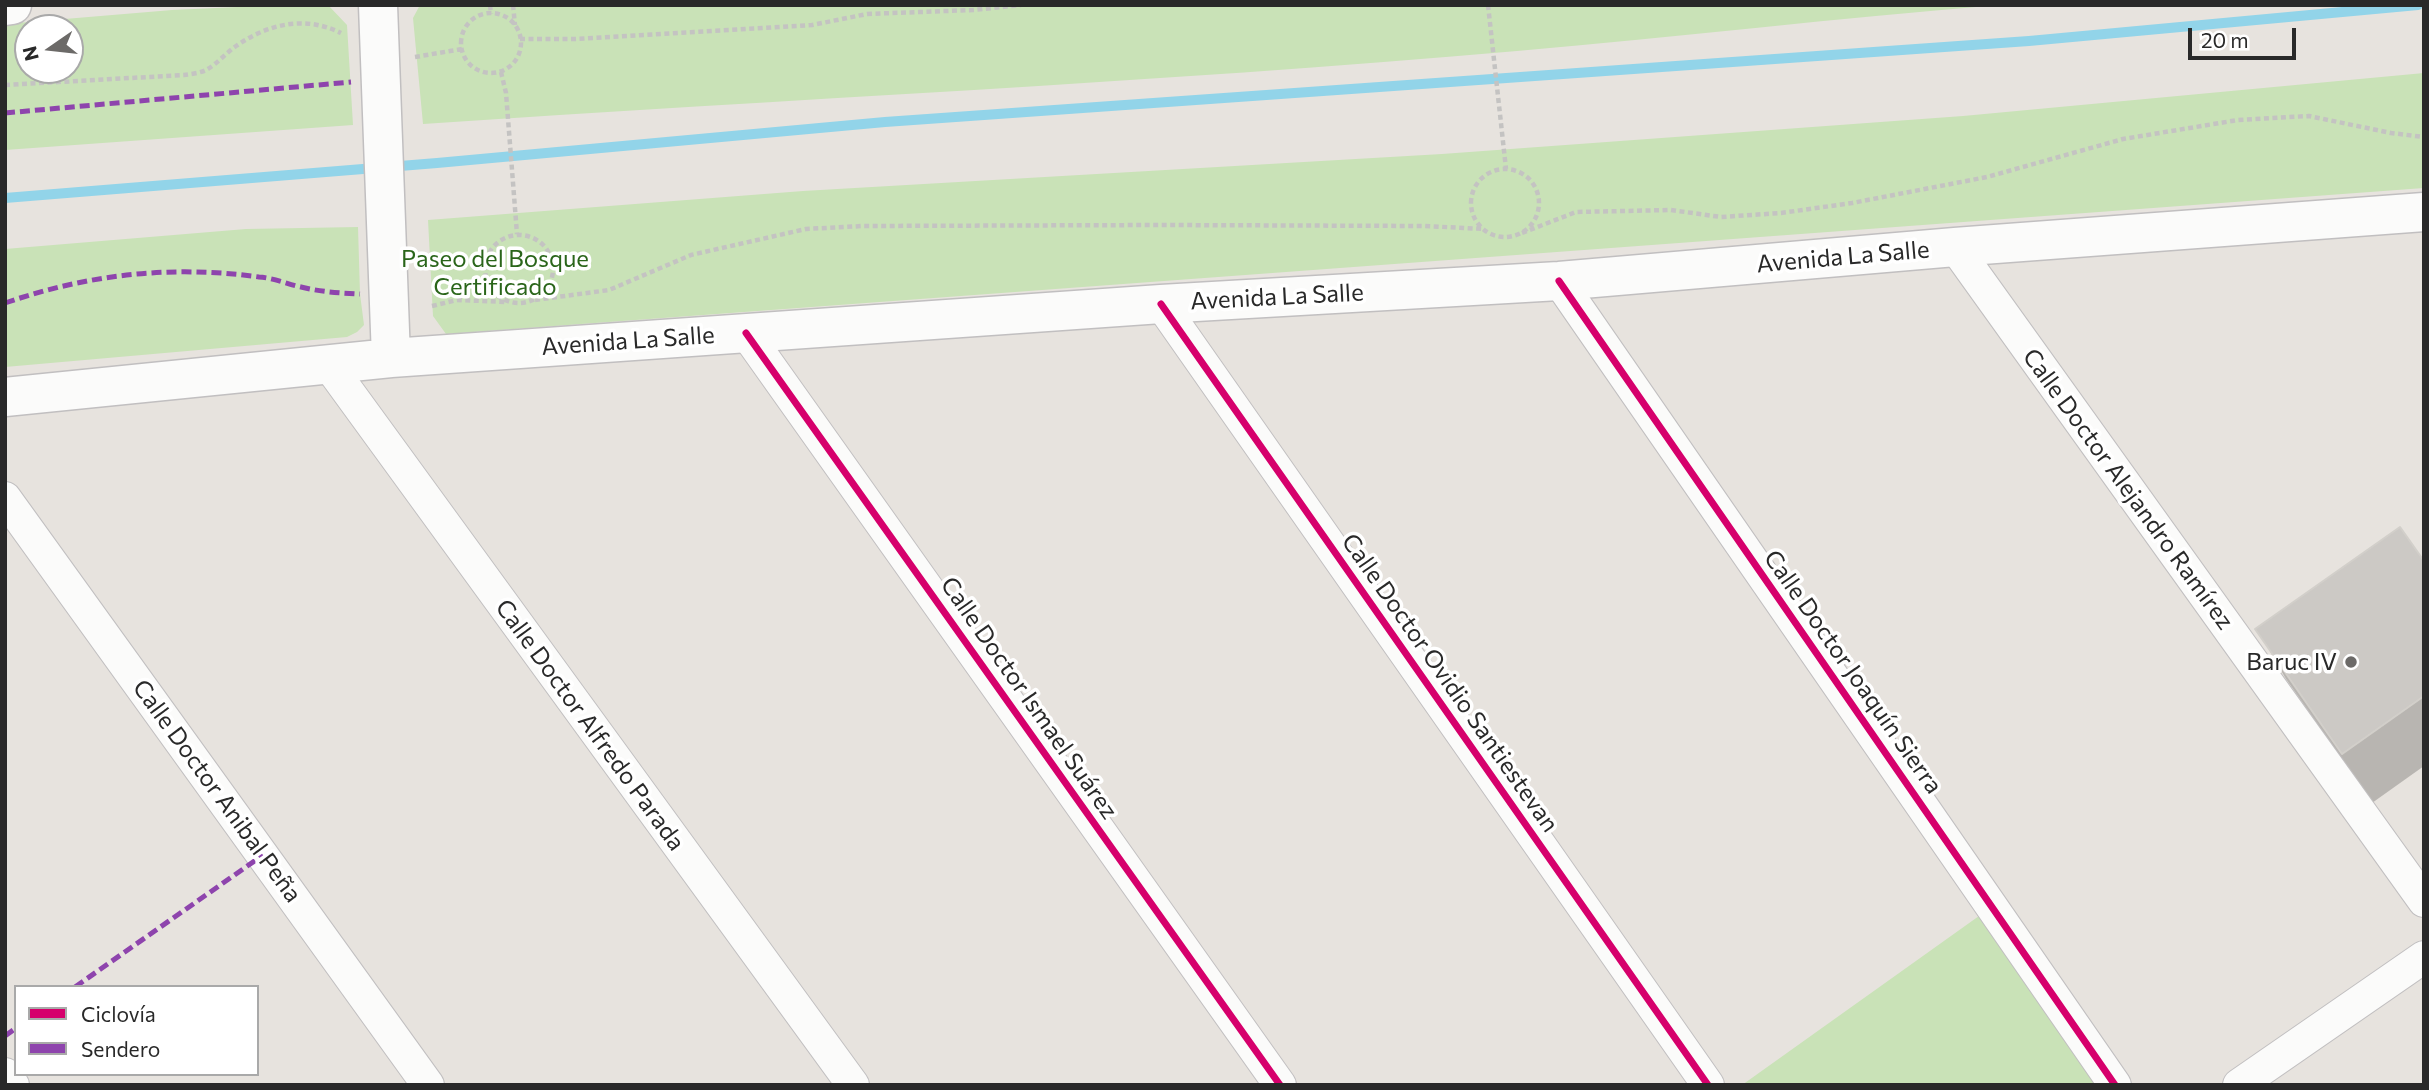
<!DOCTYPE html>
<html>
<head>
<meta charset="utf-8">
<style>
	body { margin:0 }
	#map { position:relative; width:2429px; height:1090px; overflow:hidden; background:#e7e3de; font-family:Commissioner,sans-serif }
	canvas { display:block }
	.frame { position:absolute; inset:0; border:7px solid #292929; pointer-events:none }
	.legend { position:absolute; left:14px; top:985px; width:245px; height:91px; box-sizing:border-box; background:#fff; border:2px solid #a9a9a9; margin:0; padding:9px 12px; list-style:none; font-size:21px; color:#292929 }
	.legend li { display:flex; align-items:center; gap:14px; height:35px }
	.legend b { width:35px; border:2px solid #a9a9a9 }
	.north { position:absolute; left:14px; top:14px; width:70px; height:70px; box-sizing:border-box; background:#fff; border:2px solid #a9a9a9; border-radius:50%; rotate:256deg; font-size:19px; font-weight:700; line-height:28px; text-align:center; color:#292929 }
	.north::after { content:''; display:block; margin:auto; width:24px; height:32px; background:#6c6a68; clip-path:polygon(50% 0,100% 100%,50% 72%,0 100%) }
	.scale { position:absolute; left:2188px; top:28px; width:108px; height:32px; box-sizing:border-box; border:4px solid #292929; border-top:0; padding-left:9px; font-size:21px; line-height:24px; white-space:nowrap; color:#292929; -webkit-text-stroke:5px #fff; paint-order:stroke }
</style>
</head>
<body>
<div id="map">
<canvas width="2429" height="1090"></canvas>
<div class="frame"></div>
<ul class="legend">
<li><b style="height:9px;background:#d6006c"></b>Ciclovía</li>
<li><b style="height:9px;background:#8e44ad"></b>Sendero</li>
</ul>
<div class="north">N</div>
<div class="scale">20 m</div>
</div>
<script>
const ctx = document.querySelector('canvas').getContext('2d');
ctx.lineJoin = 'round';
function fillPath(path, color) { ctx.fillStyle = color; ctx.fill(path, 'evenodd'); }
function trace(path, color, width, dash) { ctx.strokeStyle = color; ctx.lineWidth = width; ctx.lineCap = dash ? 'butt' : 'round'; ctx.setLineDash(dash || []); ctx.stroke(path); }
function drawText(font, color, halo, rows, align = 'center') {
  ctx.font = font + ' Commissioner,sans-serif'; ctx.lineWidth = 7; ctx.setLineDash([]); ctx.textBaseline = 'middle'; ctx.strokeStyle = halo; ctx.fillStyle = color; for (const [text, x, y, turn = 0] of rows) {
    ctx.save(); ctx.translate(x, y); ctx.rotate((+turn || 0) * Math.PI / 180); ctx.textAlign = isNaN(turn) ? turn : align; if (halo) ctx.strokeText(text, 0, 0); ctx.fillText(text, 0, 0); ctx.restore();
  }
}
fillPath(new Path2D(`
	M281,5h47l19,20 6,100 -348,25v-126l167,-14zM28,28h42v42h-42z
	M420,5h1579c-161,13 -321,32 -482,46 -364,32 -730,48 -1094,73l-10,-106z
	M2424,73v115l-1978,146 -13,-18 -5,-96 375,-29 639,-37 521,-38z
	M358,227l2,67 4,31 -7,7 -10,5 -342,30v-118l241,-20z
	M1979,916l118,169h-355z`), '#c9e2b7');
fillPath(new Path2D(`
	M2424,564v202l-52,37 -86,-124 -29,-50z`), '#0003');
trace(new Path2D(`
	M5,198l432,-35 448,-41 1144,-81 389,-36`), '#92d4e9', 10);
const building = new Path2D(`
	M2400,527l24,34v135l-82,58 -87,-125z`);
fillPath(building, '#ccc9c5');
trace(building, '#d2cfca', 2);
const street = new Path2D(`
	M1955,247l469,654
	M1559,281l556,804
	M1161,304l547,781
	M746,333l534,752
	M328,364l525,721
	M5,498l423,587
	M5,1074l8,11
	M2239,1085l185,-128`);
const secondary = new Path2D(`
	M378,5l13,353
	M5,6l7,-1
	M5,397l386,-39 770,-54 398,-23 396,-34 469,-35`);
trace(street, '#c1bfc0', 34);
trace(secondary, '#c1bfc0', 41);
trace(new Path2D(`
	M490,5l1,9
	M513,5l2,20
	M1488,5l18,164
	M461 43a30 30 0 1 1 60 0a30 30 0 1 1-60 0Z
	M520,39h55l237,-14 55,-11 106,-4 48,-5
	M415,57l47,-8
	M501,72l5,21 11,141
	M5,85l179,-10c7,-1 16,-2 22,-5 11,-6 20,-17 30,-24 32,-22 69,-31 105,-13
	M1471 203a34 34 0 1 1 68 0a34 34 0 1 1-68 0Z
	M1522,233l54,-21 95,-2 50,7 60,-4 71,-10 135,-26 136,-38 115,-19 71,-4 82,17 33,4
	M485 269a34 34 0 1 1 68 0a34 34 0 1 1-68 0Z
	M535,300l74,-10 82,-35 115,-26 57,-3 299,-1 263,1 59,3
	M432,306l25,-6 50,2`), '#c4c3c2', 4.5, [5, 3.5]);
trace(street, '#fbfbfa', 32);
trace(secondary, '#fbfbfa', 38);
trace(new Path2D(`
	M5,113l346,-31
	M5,303c84,-29 167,-38 254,-26 15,1 28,7 42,10 20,5 39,6 59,7
	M75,987l188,-132
	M5,1036l11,-8`), '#8e44ad', 5, [10, 5]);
trace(new Path2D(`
	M1559,281l556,804
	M1161,304l547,781
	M746,333l534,752`), '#d6006c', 7);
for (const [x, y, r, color] of [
	[2351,662,7,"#6c6a68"]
]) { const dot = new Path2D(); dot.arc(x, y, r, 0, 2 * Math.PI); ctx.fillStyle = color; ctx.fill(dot); trace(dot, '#fff', 2.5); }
drawText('24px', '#292929', '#fff', [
	["Avenida La Salle",1843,257,-5],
	["Avenida La Salle",1277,297,-3],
	["Avenida La Salle",628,341,-4],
	["Calle Doctor Alejandro Ramírez",2128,489,54],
	["Calle Doctor Joaquín Sierra",1853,672,55],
	["Calle Doctor Ovidio Santiestevan",1450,683,55],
	["Calle Doctor Ismael Suárez",1029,698,55],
	["Calle Doctor Alfredo Parada",590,725,54],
	["Calle Doctor Anibal Peña",217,791,54]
]);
drawText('24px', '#2a651a', '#fff', [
	["Paseo del Bosque",495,259],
	["Certificado",495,287]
]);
drawText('24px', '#292929', '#fff', [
	["Baruc IV",2337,662]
], 'right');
</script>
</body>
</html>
